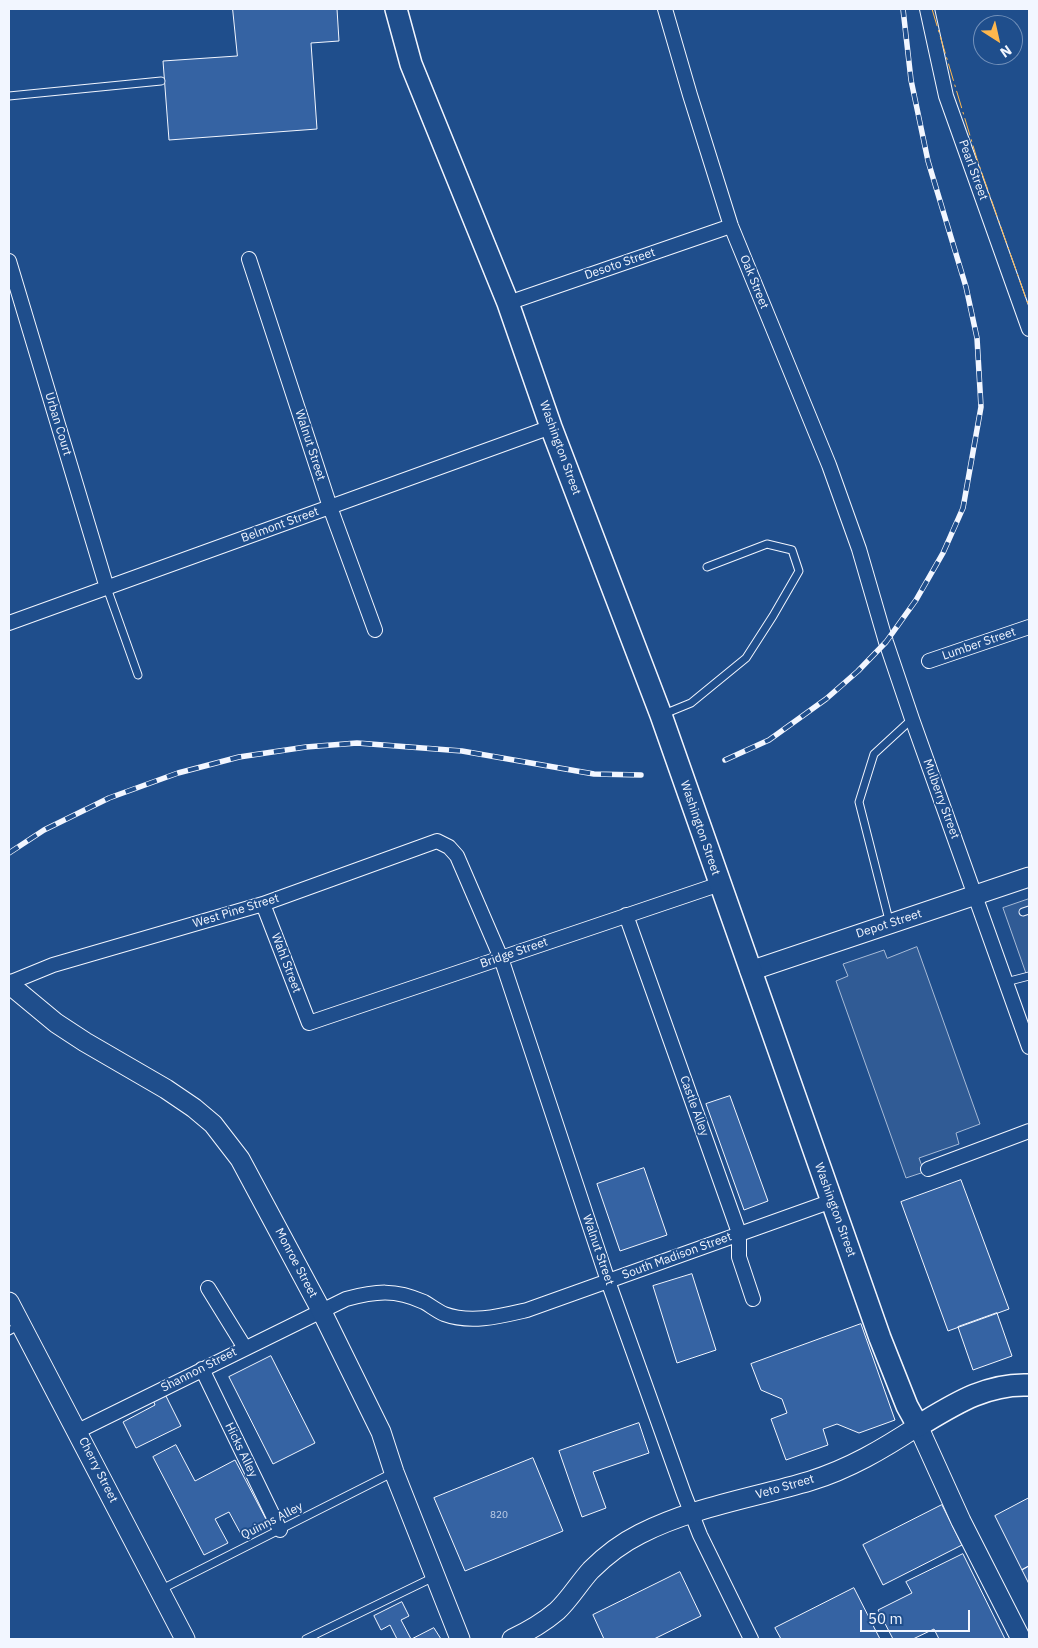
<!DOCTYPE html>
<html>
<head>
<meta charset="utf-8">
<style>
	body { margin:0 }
	#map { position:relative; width:1038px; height:1648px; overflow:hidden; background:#1f4e8c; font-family:"IBM Plex Sans",sans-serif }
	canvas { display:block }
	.frame { position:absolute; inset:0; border:10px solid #f2f6ff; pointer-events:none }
	.north { position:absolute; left:973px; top:15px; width:50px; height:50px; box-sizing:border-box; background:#1f4e8c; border:1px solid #7391ba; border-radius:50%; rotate:145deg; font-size:14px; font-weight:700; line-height:20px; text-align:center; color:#f2f6ff }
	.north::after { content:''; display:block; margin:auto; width:18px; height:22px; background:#ffb74d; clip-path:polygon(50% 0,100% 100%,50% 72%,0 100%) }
	.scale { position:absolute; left:860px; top:1610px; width:110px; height:22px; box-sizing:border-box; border:2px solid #f2f6ff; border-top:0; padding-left:6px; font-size:15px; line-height:18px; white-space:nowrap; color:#f2f6ff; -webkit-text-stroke:4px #1f4e8c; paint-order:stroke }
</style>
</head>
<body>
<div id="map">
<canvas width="1038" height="1648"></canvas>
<div class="frame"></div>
<div class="north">N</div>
<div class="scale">50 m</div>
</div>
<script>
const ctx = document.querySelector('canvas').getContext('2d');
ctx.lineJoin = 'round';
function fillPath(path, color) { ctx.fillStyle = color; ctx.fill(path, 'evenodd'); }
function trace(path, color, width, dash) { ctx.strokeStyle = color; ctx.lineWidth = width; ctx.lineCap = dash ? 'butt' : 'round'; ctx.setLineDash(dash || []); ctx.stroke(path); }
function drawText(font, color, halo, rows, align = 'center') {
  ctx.font = font + ' "IBM Plex Sans",sans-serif'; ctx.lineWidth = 4; ctx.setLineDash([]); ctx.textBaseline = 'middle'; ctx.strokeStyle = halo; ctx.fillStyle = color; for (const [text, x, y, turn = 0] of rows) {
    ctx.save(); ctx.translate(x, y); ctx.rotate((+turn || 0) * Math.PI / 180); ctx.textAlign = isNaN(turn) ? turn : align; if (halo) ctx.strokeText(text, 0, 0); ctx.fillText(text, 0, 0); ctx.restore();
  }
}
const parking = new Path2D(`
	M1029,899v83l-26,-74z
	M917,947l63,177 -24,9 3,11 -40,14 5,14 -18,6 -70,-197 12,-5 -5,-12 41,-14 3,8z`);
fillPath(parking, '#305b95');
trace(parking, '#a8bbd7', 1);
const building = new Path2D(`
	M233,9h104l2,32 -28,2 6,86 -148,11 -6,-79 74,-5z
	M730,1096l38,105 -24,9 -38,-106z
	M644,1168l23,67 -47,16 -23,-67z
	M961,1180l48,129 -61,22 -47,-129z
	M692,1274l24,76 -39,13 -24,-77z
	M997,1313l15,43 -39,14 -15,-43z
	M861,1324l34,96 -36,13 -22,-9 -14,5 5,16 -42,15 -15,-41 16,-6 -5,-14 -21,-9 -10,-26z
	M271,1356l44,87 -42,21 -44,-87z
	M165,1394l16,32 -45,22 -13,-26 32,-17 -2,-5z
	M639,1423l10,30 -56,19 13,36 -24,9 -23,-66z
	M176,1445l19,36 40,-21 33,63 -26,13 -13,-24 -14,7 13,24 -24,12 -51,-98z
	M533,1458l30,73 -98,40 -31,-73z
	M1029,1498v68l-7,4 -27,-54z
	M942,1505l20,40 -79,40 -20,-40z
	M963,1554l42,85h-66l-5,-10 -21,10h-20l-15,-29 34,-17 -6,-11z
	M1029,1566v18l-7,-14z
	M680,1572l21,44 -47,23h-50l-11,-24z
	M854,1588l26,51h-99l-6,-11z
	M402,1602l7,14 -8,4 10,19h-14l-7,-14 -9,5 -7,-14z
	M434,1628l7,11h-29z`);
fillPath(building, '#3563a3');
trace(building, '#f2f6ff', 1);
const lane = new Path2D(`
	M9,96l152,-15
	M107,588l31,87
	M664,714l27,-11 55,-45 27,-42 26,-45 -7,-21 -25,-6 -60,23
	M1023,912l6,-2
	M890,924l-31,-122 15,-48 38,-35
	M1006,982l23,-6
	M9,1331l11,-6
	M160,1590l234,-118
	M306,1639l128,-62`);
const street = new Path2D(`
	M665,9l25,86 41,131 98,239 30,84 27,93 26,77 117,328
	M927,9l19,87 83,233
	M249,259l81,248 45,123
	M9,261l98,327
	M508,303l223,-77
	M9,623l542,-196
	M929,661l100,-34
	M263,904l46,119 411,-139
	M626,915l113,318v24l14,42
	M9,983l44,-18 210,-61 174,-63 12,6 8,9 44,102 107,323 76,213 16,41 51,104
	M928,1169l101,-38
	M208,1288l37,60
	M202,1369l78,161
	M78,1431l268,-132c30,-8 49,-10 78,3 7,4 13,9 20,12 27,10 57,2 83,-4l305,-109`);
const secondary = new Path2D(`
	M750,971l279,-94
	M9,984l47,39 29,19 81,47 28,19 19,16 27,35 81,151 60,122 13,40 66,167
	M9,1302l176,337
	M512,1639c15,-7 32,-17 45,-28 13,-12 22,-28 34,-41 14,-14 31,-27 49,-36 53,-27 113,-36 170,-53 39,-12 73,-32 108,-55l43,95 60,118`);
const primary = new Path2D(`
	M396,9l15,55 97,239 43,124 110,288 219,623 27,68 11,20c35,-21 68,-43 111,-41`);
trace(lane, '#f2f6ff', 9);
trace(street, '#f2f6ff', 16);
trace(secondary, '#f2f6ff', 21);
trace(primary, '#f2f6ff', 24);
trace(lane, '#1f4e8c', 7);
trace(street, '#1f4e8c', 14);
trace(secondary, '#1f4e8c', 19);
trace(primary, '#1f4e8c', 21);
const rail = new Path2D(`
	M725,760l44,-20 57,-41 32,-28 28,-29 30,-42 27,-47 20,-45 18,-101 -4,-69 -11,-51 -38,-126 -17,-81 -8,-71
	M9,853l35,-23 65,-32 69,-25 61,-16 67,-10 51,-4 105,8 132,23 47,1`);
trace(rail, '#f2f6ff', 5.5);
trace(rail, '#1f4e8c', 4, [11]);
trace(new Path2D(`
	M932,9l45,150 52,148`), '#ffb74d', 1, [18, 4, 2.5, 4]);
drawText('10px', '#c3d1e8', null, [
	["820",499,1515]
]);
drawText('12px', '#f2f6ff', '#1f4e8c', [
	["Pearl Street",973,170,70],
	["Desoto Street",620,264,-19],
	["Oak Street",754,282,68],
	["Urban Court",58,424,73],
	["Walnut Street",310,445,72],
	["Washington Street",560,448,70],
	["Belmont Street",280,525,-20],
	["Lumber Street",979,644,-19],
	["Mulberry Street",941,799,70],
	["Washington Street",700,828,71],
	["West Pine Street",236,911,-17],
	["Depot Street",889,924,-18],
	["Bridge Street",514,953,-19],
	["Wahl Street",286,963,69],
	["Castle Alley",694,1106,70],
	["Washington Street",835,1210,70],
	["Walnut Street",598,1250,71],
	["South Madison Street",677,1256,-20],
	["Monroe Street",296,1263,62],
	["Shannon Street",199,1370,-27],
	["Hicks Alley",241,1450,64],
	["Cherry Street",98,1470,63],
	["Veto Street",785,1487,-16],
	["Quinns Alley",272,1521,-27]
]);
</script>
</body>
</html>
